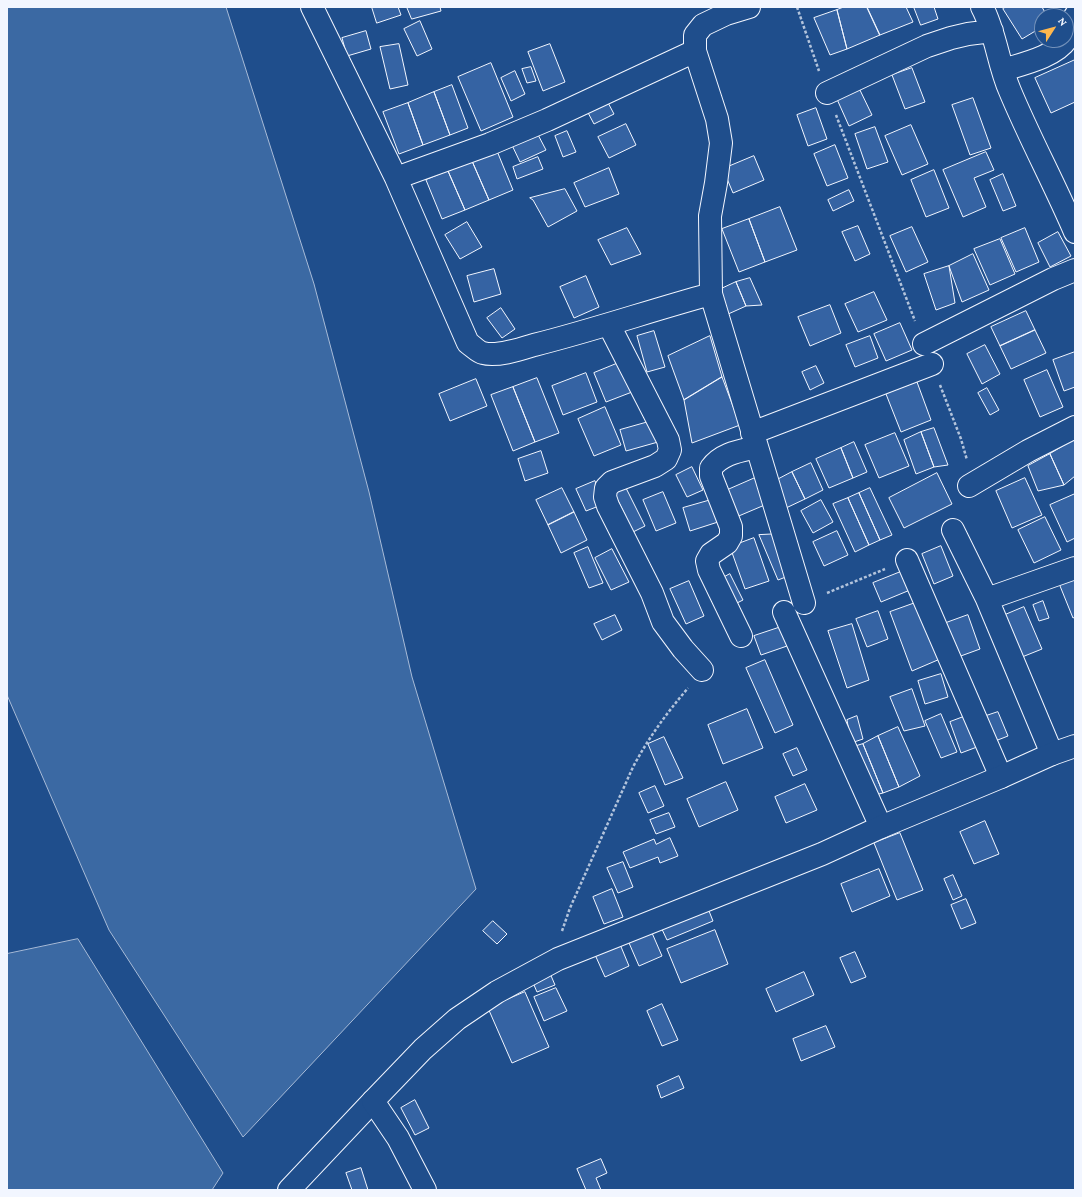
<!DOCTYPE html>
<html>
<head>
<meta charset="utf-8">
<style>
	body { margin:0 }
	#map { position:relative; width:1082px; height:1197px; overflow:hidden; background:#1f4e8c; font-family:"Crimson Pro",serif }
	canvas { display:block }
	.frame { position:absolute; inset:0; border:8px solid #f2f6ff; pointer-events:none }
	.north { position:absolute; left:1034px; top:8px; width:40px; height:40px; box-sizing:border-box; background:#1f4e8c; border:1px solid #7391ba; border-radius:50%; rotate:54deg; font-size:11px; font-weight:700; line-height:16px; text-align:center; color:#f2f6ff }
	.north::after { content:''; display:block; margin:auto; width:14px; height:18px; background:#ffb74d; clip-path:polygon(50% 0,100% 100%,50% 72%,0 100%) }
</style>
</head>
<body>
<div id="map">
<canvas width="1082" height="1197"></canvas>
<div class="frame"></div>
<div class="north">N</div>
</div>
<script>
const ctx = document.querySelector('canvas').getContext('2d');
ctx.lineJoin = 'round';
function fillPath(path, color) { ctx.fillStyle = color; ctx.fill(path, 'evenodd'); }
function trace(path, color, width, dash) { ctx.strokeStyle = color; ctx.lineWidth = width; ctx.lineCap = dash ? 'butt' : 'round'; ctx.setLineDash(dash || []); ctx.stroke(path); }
const water = new Path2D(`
	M7,7h219l88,277 55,208 43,185 64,212 -233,248 -134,-207 -102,-235z
	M78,939l145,234 -11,17h-205v-236z`);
fillPath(water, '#3b69a3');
trace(water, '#a8bbd7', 1);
const building = new Path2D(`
	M372,7h26l3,8 -24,8z
	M407,7h33l1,4 -29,8z
	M844,7h23l13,28 -33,14 -10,-39z
	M867,7h39l7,15 -33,13z
	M914,7h20l4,12 -17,6z
	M1006,7h36l5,9h-5v11l-20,12 -19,-30z
	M837,10l10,39 -17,6 -16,-37z
	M420,21l12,28 -15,7 -13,-27z
	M366,31l5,18 -24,7 -5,-18z
	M399,44l9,41 -18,4 -10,-42z
	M550,44l15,38 -22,9 -15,-39z
	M1075,60v42l-24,11 -16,-35z
	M491,63l22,54 -32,14 -23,-54z
	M531,67l5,14 -9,2 -5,-14z
	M912,68l13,34 -20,7 -13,-34z
	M515,71l10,23 -14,7 -10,-23z
	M452,85l16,43 -18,7 -16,-43z
	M858,86l14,29 -23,11 -13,-29z
	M434,92l16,43 -27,10 -15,-42z
	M605,97l9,17 -20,10 -9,-17z
	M973,98l18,50 -21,7 -18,-50z
	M408,103l15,42 -24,9 -16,-42z
	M816,108l11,31 -19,7 -11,-31z
	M626,124l10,21 -27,13 -11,-21z
	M911,125l17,39 -26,11 -17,-39z
	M875,127l13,35 -21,7 -12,-35z
	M535,129l11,21 -26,12 -10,-21z
	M567,131l9,21 -13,5 -8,-21z
	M835,145l13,33 -21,8 -13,-32z
	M497,151l16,39 -24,10 -17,-39z
	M986,152l8,18 -20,8 12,29 -23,10 -20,-47z
	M754,156l10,24 -31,13 -10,-24z
	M538,157l5,12 -26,10 -4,-12z
	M472,161l17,39 -24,10 -17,-39z
	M609,168l10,26 -34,13 -11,-24z
	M934,170l15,38 -23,9 -15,-37z
	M448,171l17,39 -23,9 -16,-39z
	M1003,174l13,32 -13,5 -13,-31z
	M565,189l12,22 -29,16 -15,-27 -3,-2z
	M849,190l5,11 -21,10 -5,-11z
	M780,207l17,43 -32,12 -16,-43z
	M749,219l16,43 -26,10 -17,-43z
	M467,222l15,25 -22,12 -15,-24z
	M858,226l12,28 -15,7 -13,-29z
	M912,227l16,35 -22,10 -16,-36z
	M627,228l14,26 -30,11 -13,-25z
	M1025,228l14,34 -23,10 -15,-34z
	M1058,232l13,24 -21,11 -12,-24z
	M1000,239l15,35 -25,11 -16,-36z
	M973,254l16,36 -27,12 -13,-36z
	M949,266l6,37 -19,7 -12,-36z
	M494,269l7,25 -27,8 -7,-26z
	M586,276l13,31 -25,11 -14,-31z
	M750,278l12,27 -16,1 -10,-24z
	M736,282l10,24 -20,9 -7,-25z
	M874,292l13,28 -29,12 -13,-28z
	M830,305l11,28 -31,13 -12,-29z
	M501,308l14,21 -13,9 -15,-20z
	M1026,311l9,19 -35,16 -9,-19z
	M900,323l12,27 -26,11 -12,-27z
	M1035,330l11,23 -35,16 -11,-23z
	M654,331l11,36 -18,5 -10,-36z
	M710,336l12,41 -38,23 -16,-44z
	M870,336l8,22 -23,9 -9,-22z
	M985,345l15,29 -18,10 -15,-30z
	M1075,352v35l-11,4 -11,-31z
	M621,362l11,30 -26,10 -12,-29z
	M816,366l8,17 -14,7 -8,-18z
	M1047,370l16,37 -23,10 -16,-37z
	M586,373l11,29 -34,13 -11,-29z
	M722,377l18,48 -48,18 -8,-43z
	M537,378l22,55 -24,9 -22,-55z
	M476,379l11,27 -37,15 -11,-27z
	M917,382l14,38 -30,12 -15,-38z
	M513,387l22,55 -22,9 -22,-56z
	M987,388l12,22 -9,5 -12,-22z
	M605,407l16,38 -27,11 -16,-37z
	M652,421l6,21 -32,9 -6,-21z
	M934,428l14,37 -14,2 -13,-35z
	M921,432l13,35 -18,7 -12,-34z
	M895,433l14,33 -30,12 -14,-33z
	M1075,439v37l-11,9 -14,-31z
	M854,442l13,30 -14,6 -12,-30z
	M841,448l12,30 -24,10 -13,-29z
	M541,451l7,22 -23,8 -7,-22z
	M1050,454l14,31 -26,6 -10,-25z
	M811,463l12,27 -18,9 -13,-27z
	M692,467l11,23 -16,7 -11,-22z
	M792,472l13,27 -19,9 -11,-27z
	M937,473l15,31 -48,24 -15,-30z
	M755,478l12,26 -33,14 -11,-26z
	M1025,478l17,37 -30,13 -16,-37z
	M595,481l9,23 -18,7 -10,-22z
	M624,484l21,42 -12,6 -20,-42z
	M562,488l12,24 -26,13 -12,-25z
	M870,488l22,47 -12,5 -21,-47z
	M663,492l13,31 -20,8 -13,-31z
	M859,493l21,47 -11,5 -21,-47z
	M1075,494v44l-8,4 -17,-37z
	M848,498l21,47 -14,7 -22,-48z
	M711,500l7,22 -28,9 -7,-23z
	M821,500l12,22 -20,11 -12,-22z
	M574,512l13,28 -26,13 -13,-28z
	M1045,517l16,33 -27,13 -16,-33z
	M837,531l11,24 -24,11 -11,-24z
	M780,534l11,41 -13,5 -19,-45z
	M754,538l15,43 -24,8 -15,-42z
	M941,546l12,30 -19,8 -12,-30z
	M588,547l15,36 -14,5 -15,-35z
	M612,549l17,33 -18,8 -16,-32z
	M903,571l7,19 -29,12 -8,-19z
	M730,574l13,26 -12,6 -12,-26z
	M1075,574v43l-2,1 -15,-37z
	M689,581l15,35 -18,8 -16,-35z
	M1043,601l6,17 -10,3 -6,-16z
	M918,602l22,57 -28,12 -22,-59z
	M1024,607l18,42 -20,8 -17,-42z
	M878,611l10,28 -21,8 -11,-28z
	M615,615l7,15 -20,10 -8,-16z
	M968,615l12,34 -22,8 -12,-34z
	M852,624l17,56 -22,8 -19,-57z
	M784,626l6,19 -29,10 -7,-19z
	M765,660l28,65 -18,8 -29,-65z
	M941,674l7,23 -23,7 -7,-23z
	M912,689l13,37 -21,5 -14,-34z
	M747,709l16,39 -40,16 -15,-39z
	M998,712l10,24 -18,7 -10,-25z
	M941,714l16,38 -16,6 -16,-37z
	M857,716l6,23 -12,4 -4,-23z
	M966,716l11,31 -16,6 -11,-31z
	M898,727l22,49 -21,11 -21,-51z
	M878,736l21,51 -16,6 -20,-49z
	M664,737l19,41 -18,7 -17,-41z
	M863,744l20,49 -12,3 -21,-48z
	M797,748l10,22 -14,6 -10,-22z
	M726,782l12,28 -39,17 -12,-28z
	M805,784l12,26 -31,13 -11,-26z
	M655,786l9,20 -16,7 -9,-20z
	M669,813l6,14 -19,7 -6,-14z
	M985,821l14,33 -25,10 -14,-32z
	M900,833l23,57 -26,10 -23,-57z
	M670,838l8,18 -18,7 -2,-6 -28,11 -7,-16 31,-13 2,5z
	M623,862l10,25 -15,6 -11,-25z
	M879,869l11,27 -38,16 -11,-28z
	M953,875l9,21 -9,4 -9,-21z
	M612,889l11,28 -19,7 -11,-27z
	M966,899l10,24 -15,6 -10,-24z
	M707,906l6,15 -46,19 -7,-15z
	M493,921l14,13 -10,10 -14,-13z
	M649,926l13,30 -23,10 -13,-30z
	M715,930l13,34 -47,19 -14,-34z
	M617,937l12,29 -24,11 -13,-29z
	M855,952l11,25 -15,6 -11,-25z
	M549,971l6,14 -18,7 -6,-14z
	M804,972l10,23 -38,17 -10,-23z
	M556,988l11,23 -23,10 -10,-24z
	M525,992l24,55 -37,16 -24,-55z
	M662,1004l16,36 -16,6 -15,-35z
	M826,1026l9,21 -34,14 -8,-22z
	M679,1076l5,12 -23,10 -4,-12z
	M415,1100l14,28 -14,7 -14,-27z
	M601,1159l6,14 -11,5 5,12h-15l-9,-21z
	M361,1168l7,22h-16l-6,-17z`);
fillPath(building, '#3563a3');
trace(building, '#f2f6ff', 1);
const minor = new Path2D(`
	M312,7l84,171 72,165c5,3 10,9 15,10 14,4 38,-4 51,-8 60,-15 118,-35 177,-51
	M749,7l-23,7 -23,11 -8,10v16l22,68 4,24 -5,40 -6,33 1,78 93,309
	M982,7c14,26 16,57 28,84 20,48 45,94 65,141
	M1003,70c19,-6 52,-13 64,-31 4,-6 5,-16 8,-23
	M827,93l100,-47 24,-8 17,-4 24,-3
	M396,178l94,-34 57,-24 148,-69
	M609,325l59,115 2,10 -4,9 -11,7 -43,16 -6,6 -1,9 3,9 44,87 11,29 20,27 19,21
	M924,344l129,-65 22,-9
	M752,433l180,-69
	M969,486l59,-35 47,-24
	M953,530l34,69 65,155
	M907,560l94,217
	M987,599l88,-31
	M784,612l97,215
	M741,636l-32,-66 -2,-9 4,-7 16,-11 4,-7v-9l-20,-51v-8c11,-15 29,-17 46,-21
	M289,1190l84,-89`);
const major = new Path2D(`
	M425,1190l-27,-52 -25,-37 50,-52 34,-30 40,-27 61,-33 264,-105 59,-27 120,-50 51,-23 23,-8`);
trace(minor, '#f2f6ff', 24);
trace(major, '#f2f6ff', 24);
trace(new Path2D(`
	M797,7l22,64
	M836,115l79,206
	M940,385l21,54 6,21
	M827,593l58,-24
	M562,931l8,-23 63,-141c16,-30 33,-53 55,-79`), '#b3c4dc', 2.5, [3, 2]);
trace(minor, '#1f4e8c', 22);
trace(major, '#1f4e8c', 22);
</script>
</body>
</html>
